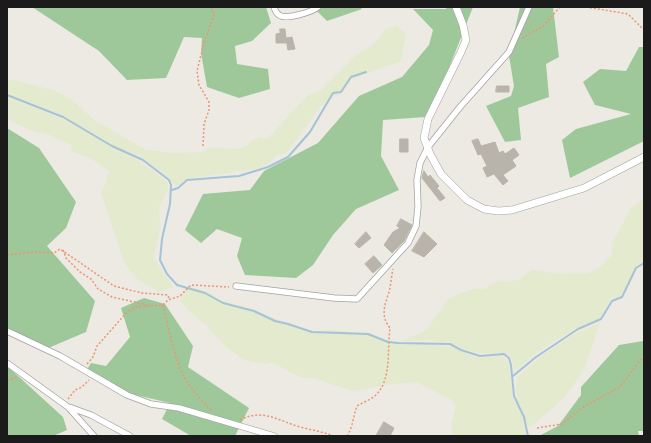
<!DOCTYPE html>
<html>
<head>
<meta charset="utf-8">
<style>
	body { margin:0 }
	#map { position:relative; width:651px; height:443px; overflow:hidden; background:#eceae2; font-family:"DM Sans",sans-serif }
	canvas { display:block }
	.frame { position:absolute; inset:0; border:8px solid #1b1b1b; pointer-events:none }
</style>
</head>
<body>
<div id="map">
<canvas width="651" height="443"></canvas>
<div class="frame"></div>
</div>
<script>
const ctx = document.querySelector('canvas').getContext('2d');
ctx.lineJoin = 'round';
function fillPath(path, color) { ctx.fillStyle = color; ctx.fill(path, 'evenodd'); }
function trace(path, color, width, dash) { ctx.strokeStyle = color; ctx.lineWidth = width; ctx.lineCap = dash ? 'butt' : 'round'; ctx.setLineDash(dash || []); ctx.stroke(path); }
fillPath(new Path2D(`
	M397,26l9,7 -5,28 -50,18 -8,13 -10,5 -7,8h-5l-20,29 -15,19 -10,3 -6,7 -10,5 -74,11 -10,8 -6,-8 -30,-23 -20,-7 -63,-36 -50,-19v-15l46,11 18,9 23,21 52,30 29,3 28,-1 1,-2 7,-2 27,1 9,-3 5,-6 7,-3 5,2 5,-2 38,-41 13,-5 36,-36 18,-11 12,-15z
	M7,97l56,22 22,12 56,31 24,18 3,4v6l-9,17 1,21 -6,30 19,29 -12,5 -10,-4 -14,-9 -13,-17 -23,-70 5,-9 3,-12 -17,-12 -21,-8 1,-6 -22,-10 -21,-5 -18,-9 -4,-3z
	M644,199v63l-9,7 -14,26 -5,4 -5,-1 -11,20 -23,10 -27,16 -15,10 -20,17 -5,-16 -8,-2h-25l-19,-6 -9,-6 -6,2 -11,-3 -30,1 25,-11 20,-30 9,-5 18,-6h11l5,-4 10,-4 9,1 11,-3 12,-9 28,4 29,-1 12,-7 11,-11 1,-13 18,-34z
	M195,288l13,4 12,8 95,32 15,-2 42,4 19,10h39l21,3 27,11 24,-3 7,8 4,36 10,17 4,20h-75v-13l4,-18 -6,-6 -33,-17 -25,2 -39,7 -37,-12 -16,-2 -28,-15 -5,2 -21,-4 -9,-5 -13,-10 -17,-19 -23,-20 -4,-6 2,-5 5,-6z
	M600,323l-16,47 -20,28 -35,30 -12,-30 -1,-12 2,-10 27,-23 29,-19z`), '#e3eace');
fillPath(new Path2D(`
	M32,7h234l5,16 -19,18 -17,5 2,18 31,5 2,20 -31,9 -32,-11 -6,-34 1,-15 -18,-1 -18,41 -39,2 -28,-29z
	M317,7h43l2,2 -35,12 -12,-12z
	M447,7h26l-24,61 -24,49 -42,3 -2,36 18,34 -43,19 -23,26 -20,30 -17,13 -51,-3 -8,-19 5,-18 -25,-9 -16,14 -16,-13 18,-36 47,-4 14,-19 54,-28 41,-47 43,-19 27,-32 4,-15 -20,-21h33z
	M520,7h33l6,50 -13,7 3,33 -31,11 3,32 -16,2 -19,-36 25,-10 3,-10 -5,-30z
	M639,47h5v94l-74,37 -8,-38 14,-11 55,-15 -36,-9 -12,-23 17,-13 26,2z
	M7,128l32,20 37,54 -10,26 -19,18 48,55 -9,31 -40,17 -39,-21z
	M144,298l21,6 28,42 -5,21 61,41 -14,28h-44l-29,-17 8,-16 -47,-11 -37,-21 5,-8 15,3 24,-29 -9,-29z
	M644,338v93h-6l1,5h-100l19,-10 23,-31v-8l38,-42 24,-4z
	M7,366l56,51 4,13 -14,6h-46z`), '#9fc89a');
trace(new Path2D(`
	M7,95l56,22 49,29 31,14 26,20 2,5 -1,19 -8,35 -2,21 7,14 10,11 28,8 18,10 31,8 21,10 13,3 24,8 56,2 20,8 10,1 52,1 11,6 19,6 24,-2 5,4 2,7 3,31 10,21 4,19
	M172,190l6,-2 9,-8 52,-4 29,-9 20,-10 22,-25 23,-39 8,-1 10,-15 15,-5
	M513,376l23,-19 42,-28 23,-10 11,-18 10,-4 14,-29 8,-5`), '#a5c3d6', 2);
const building = new Path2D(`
	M280,29h5l1,9 6,-1 3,12 -7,1 -2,-11v4h-10v-9l4,-1z
	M497,86h12v6h-13z
	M400,139h8v13h-8z
	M478,139l3,7 14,-4 4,11 4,-2 2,3 9,-6 5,7 -7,5 4,6 -13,9 5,6 -5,4 -9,-11 -7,3 -4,-9 4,-2 -6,-12 -3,1 -6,-14z
	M424,171l4,6 2,-2 9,11 -2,2 8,10 -5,3 -18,-23z
	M401,219l11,6 -8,16 -12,12 -8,-8 9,-13 7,-4 -3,-2z
	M366,232l5,6 -12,10 -4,-4z
	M424,232l13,12 -13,13 -12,-6z
	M374,256l8,9 -9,8 -8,-9z
	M384,422l10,6 -4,8h-14z`);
fillPath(building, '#b8b3ab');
trace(building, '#bcb3a6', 1);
const minor = new Path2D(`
	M274,7c1,3 2,6 5,8 7,5 33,-3 39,-8
	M236,286l98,12 23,1 51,-56 8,-17 2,-19 -1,-27 3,-17 8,-16 32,-40 49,-55 20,-45
	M7,331l53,25 67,39 24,9 28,4 95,28
	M7,363l61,44 26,29
	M69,407l22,8 39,21`);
const tertiary = new Path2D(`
	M456,7l7,18 3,15 -5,12 -33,67 -4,19 6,16 11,20 26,26 17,9 14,2 14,-1 72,-22 60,-31`);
trace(minor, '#a2a2a2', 7);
trace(tertiary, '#a2a2a2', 8);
trace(new Path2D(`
	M586,7l42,7 16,16
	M522,38l20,-11 18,-20
	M203,146l1,-22 5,-14v-8l-10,-17 -2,-14 7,-28 10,-28 -3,-8
	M63,250l3,8 14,14 11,7 7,10 14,8 36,8
	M7,255l27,-3 20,1 6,-4 54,37 28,7 26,2 1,4
	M163,305c4,18 12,54 20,70 7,13 18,25 29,36
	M87,364l6,-7 4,-11 30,-34 8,-5 28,-2 5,-5 12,-4 11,-11 38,2
	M7,381l10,-4
	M68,399l7,-9 7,-3 7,-7
	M240,420c23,-12 39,1 60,7 12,3 23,5 34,9
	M537,428l25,-4 23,-18 35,-19 20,-27 4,-2
	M347,436c6,-9 6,-19 10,-30 6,-4 14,-6 19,-11 16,-16 11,-46 14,-67 -9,-11 -6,-21 -2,-33 3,-8 3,-18 5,-26`), '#ed9472', 1.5, [2, 2]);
trace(minor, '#fff', 5.5);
trace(tertiary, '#fff', 7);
</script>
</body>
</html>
